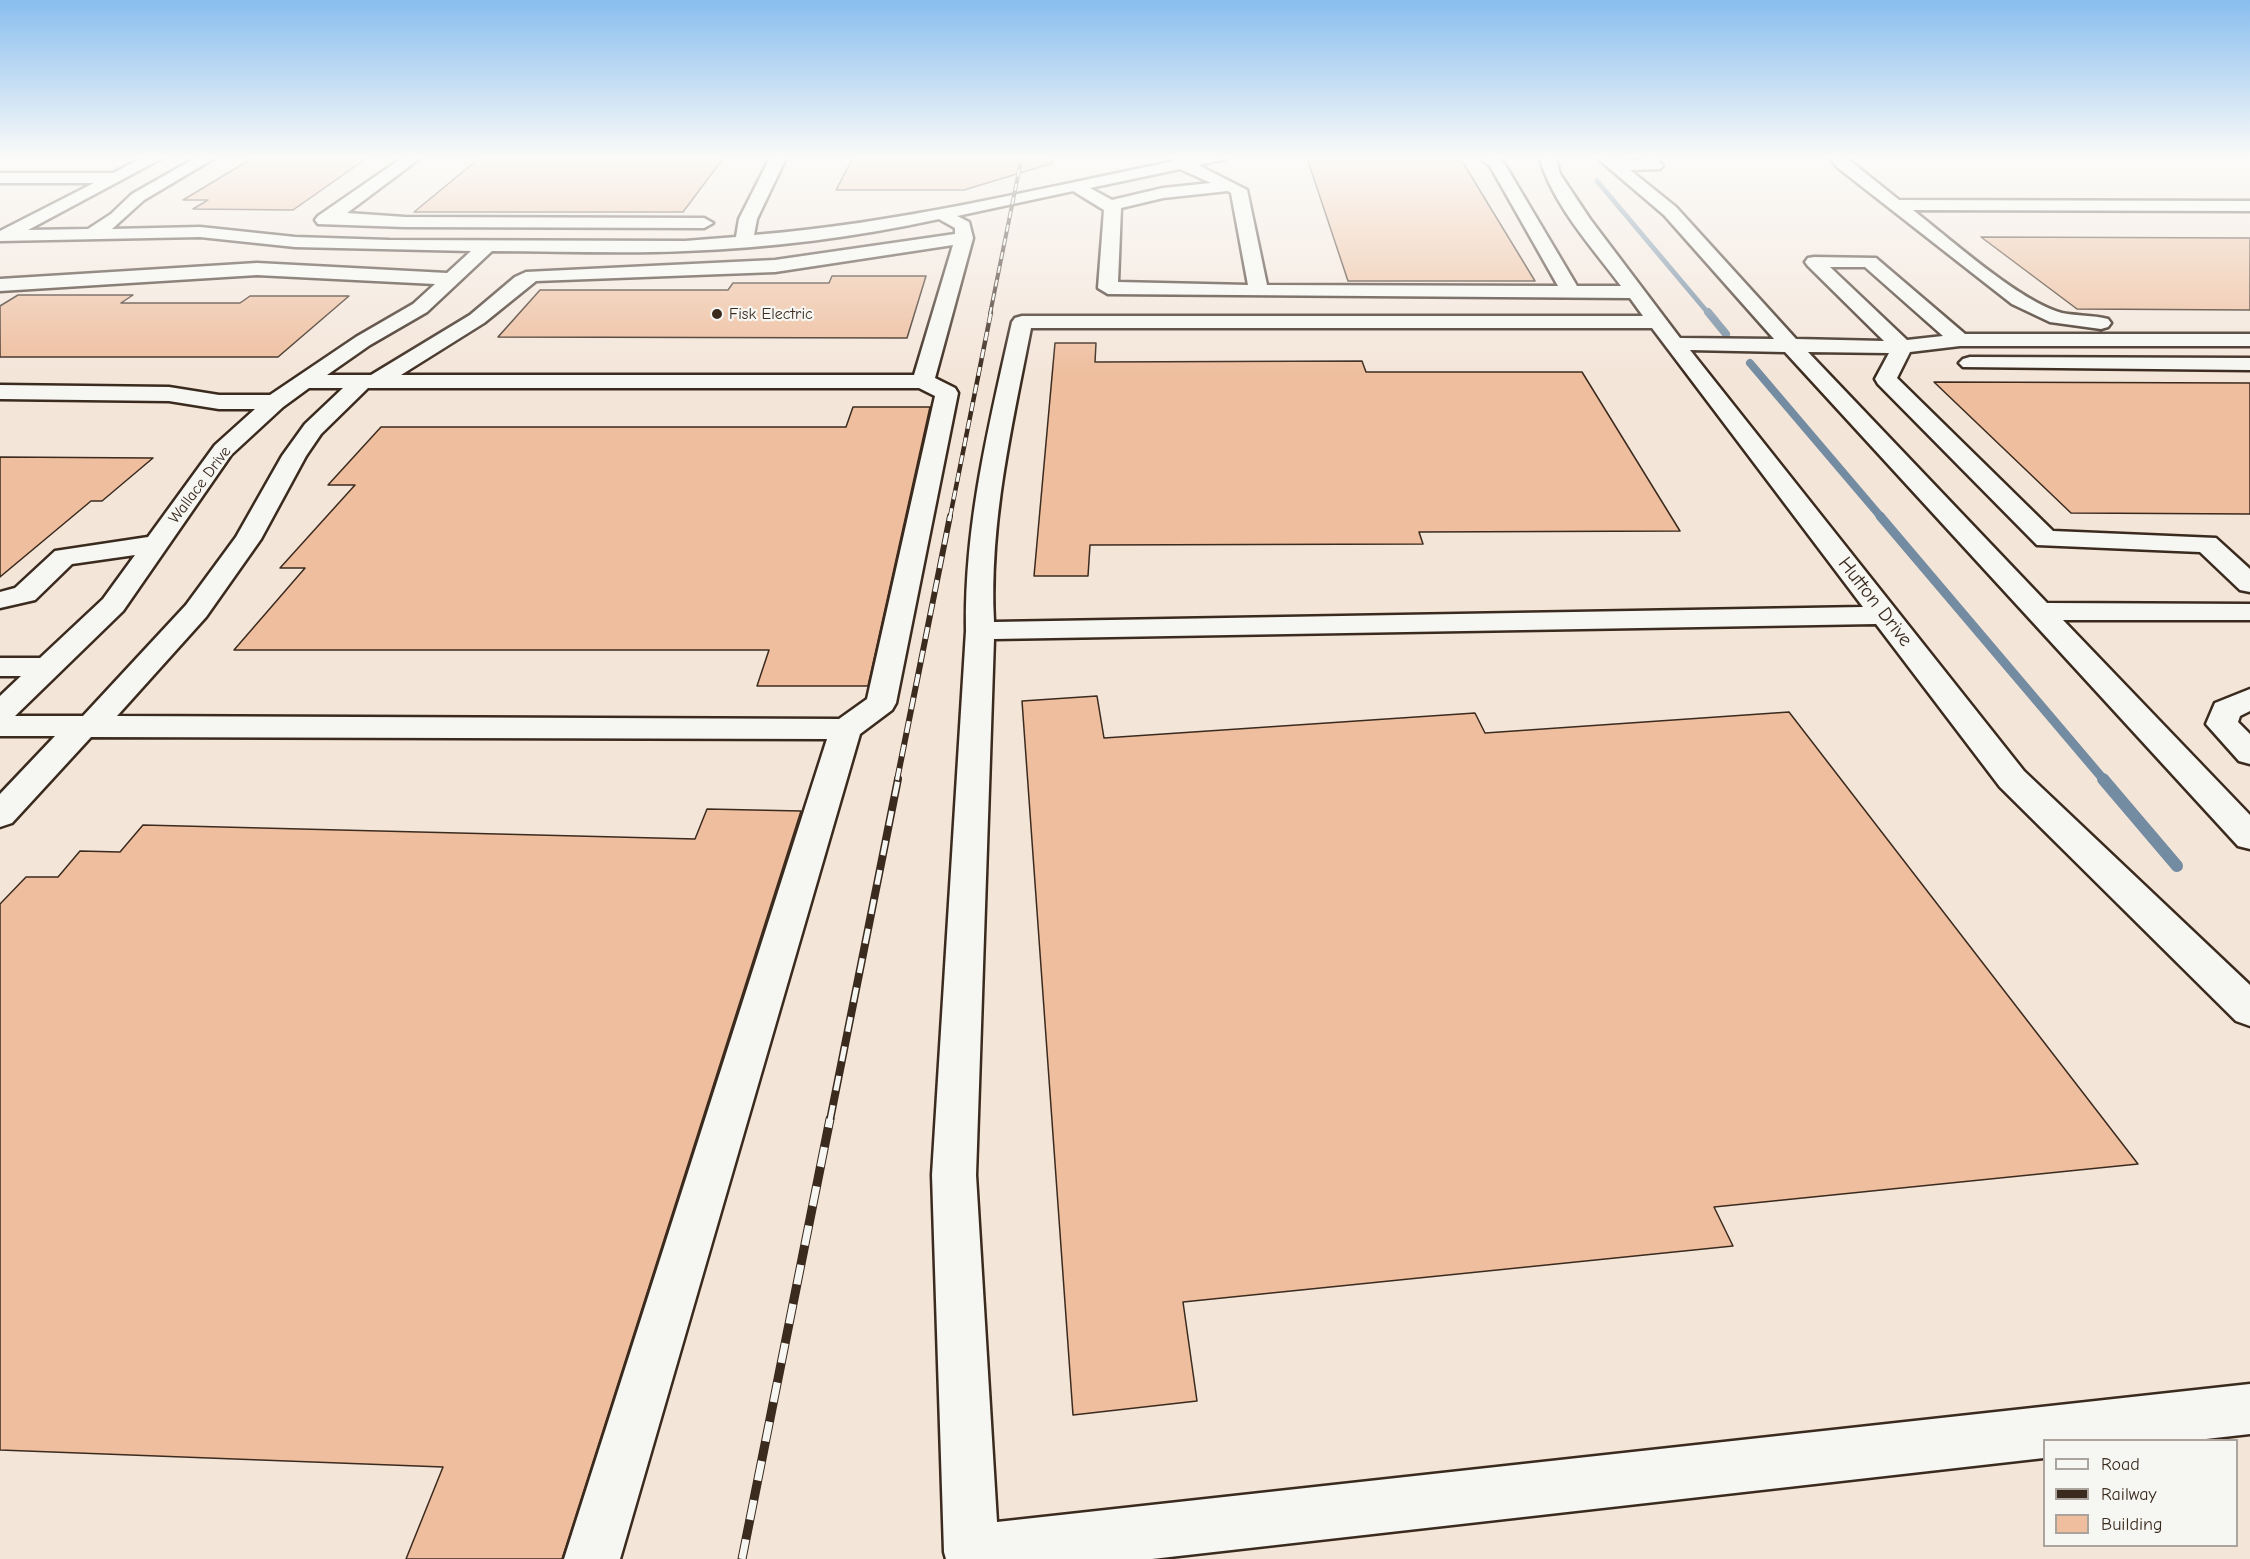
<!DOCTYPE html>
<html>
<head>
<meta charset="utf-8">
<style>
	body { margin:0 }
	#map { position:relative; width:2250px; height:1559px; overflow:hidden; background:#f6f6f2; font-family:"Comic Neue",sans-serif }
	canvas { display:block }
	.legend { position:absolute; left:2043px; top:1439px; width:195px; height:108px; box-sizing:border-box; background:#f6f6f2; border:2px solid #aba49d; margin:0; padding:8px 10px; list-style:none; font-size:18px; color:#3b2a1e }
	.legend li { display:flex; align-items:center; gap:12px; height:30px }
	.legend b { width:30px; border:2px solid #aba49d }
</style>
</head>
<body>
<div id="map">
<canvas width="2250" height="1559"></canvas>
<ul class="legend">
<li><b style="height:8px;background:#f6f6f2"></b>Road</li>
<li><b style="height:8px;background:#3b2a1e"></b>Railway</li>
<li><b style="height:16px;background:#eebe9e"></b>Building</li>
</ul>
</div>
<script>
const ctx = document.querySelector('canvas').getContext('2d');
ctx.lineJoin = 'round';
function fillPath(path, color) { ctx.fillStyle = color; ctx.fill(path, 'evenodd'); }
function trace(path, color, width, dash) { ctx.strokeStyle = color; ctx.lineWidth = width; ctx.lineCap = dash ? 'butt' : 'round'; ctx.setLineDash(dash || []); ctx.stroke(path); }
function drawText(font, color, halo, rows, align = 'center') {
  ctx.font = font + ' "Comic Neue",sans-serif'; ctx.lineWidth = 4.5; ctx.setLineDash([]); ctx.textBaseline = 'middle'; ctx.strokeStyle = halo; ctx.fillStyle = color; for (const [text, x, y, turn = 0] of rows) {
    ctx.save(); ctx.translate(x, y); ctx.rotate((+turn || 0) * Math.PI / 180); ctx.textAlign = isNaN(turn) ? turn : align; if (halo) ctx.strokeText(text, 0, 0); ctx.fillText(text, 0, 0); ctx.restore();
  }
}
fillPath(new Path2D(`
	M0,156h2250v1403h-2250zM2044,1440h192v106h-192z`), '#f4e5d9');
trace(new Path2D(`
	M1597,181l112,133`), '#748ca1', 5);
trace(new Path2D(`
	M1708,312l18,22
	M1750,363l131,154`), '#748ca1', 8);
trace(new Path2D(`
	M1880,516l224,264`), '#748ca1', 9);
trace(new Path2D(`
	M2103,779l74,87`), '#748ca1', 12);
const building = new Path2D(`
	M256,156h114l-77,54 -100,-1 15,-9h-25z
	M482,156h243l-42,56h-269z
	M854,156h198l1,7 -89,27h-128z
	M1308,161h154l73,120h-187z
	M1981,237l269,1v72l-173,-1z
	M832,276h94l-19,62 -409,-1 42,-47h188l5,-7h96z
	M18,295h115l-12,8h119l10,-7h99l-71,61h-278v-51z
	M1055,343h41l-1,19 267,-1 4,11h216l98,159 -261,1 4,12 -333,1 -2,31h-54z
	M1934,382l316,1v131l-179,-1z
	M853,407h77l-62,279h-111l12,-36h-535l71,-82h-25l75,-83h-27l53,-58h465z
	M0,457l153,1 -51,43h-11l-91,76z
	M1097,696l7,42 371,-25 10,20 304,-21 349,452 -424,43 19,39 -550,56 14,99 -124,14 -51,-714z
	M707,809l94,2 -239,748h-156l37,-92 -443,-17v-546l26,-27h32l22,-26 40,1 23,-27 552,14z`);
fillPath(building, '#eebe9e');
trace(building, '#3b2a1e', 1.5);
const minor = new Path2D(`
	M146,156h20l-138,74 60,-1 23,-15 21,-20 67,-38h19l-74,44 -32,29 88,-2 95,10 94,3 296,1 51,-4 3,-18 32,-63h16l-30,63 -3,16c141,-11 278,-45 417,-73l7,-5 50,-1 -3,3 -27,6 49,25 20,95 291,1 -68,-120 -12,-10h18l8,7 73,123h44c-29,-39 -69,-82 -82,-130h16l5,18 30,45 90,119 94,1 -110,-124 -69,-59 47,5 -4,-5h16l9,10 -3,3 -30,1 46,37 120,132 88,2 -76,-75 -3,-4 3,-4 6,-1 62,1 89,76h285v12h-290l-50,6 -13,26 156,153 163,7 34,31v23l-10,-2 -40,-38 -163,-7 -159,-161 -3,-5 14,-26 -81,-1 239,251 203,1v16h-187l187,195v34l-12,-3 -453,-494 -95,-2 334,421 226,214v41l-14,-5 -236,-234 -124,-163 -882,15 -18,536 21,347 1253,-138v50l-53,6h-153v18l-892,101h-206l-2,-7 -12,-377 34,-544c-2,-106 23,-206 46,-309l3,-4 7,-2h621l-13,-18 -522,-4 -10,-6 6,-78 -31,-19 -116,25 12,6 4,16 -38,140 20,10 3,5 -62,310 -4,7 -32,24 -240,825h-56l263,-820 -736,-2 -79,86 -12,4v-33l55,-58h-55v-40l21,-20h-21v-18h40l63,-59 32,-44 -63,9 -37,36 -35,8v-16l15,-4 40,-37 93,-14 67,-92 40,-36h-36l-50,-8 -169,-2v-14l169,2 50,8h51l86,-58 57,-33 22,-20 -178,-9 -257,16v-12l257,-16 190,10 24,-22 -176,-4 -95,-10 -200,4v-10l94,-48h-94v-10h113zM1180,169l31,14 -48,5 -51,12 -22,-12zM1228,191l3,2 17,92 -130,-3 3,-74 42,-10zM939,219l16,9v6l-180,26 -249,12 -11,5 -45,38 -99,60h-44l43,-30 57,-33 65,-61c64,0 129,3 193,0 85,-3 171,-14 254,-32zM953,245l-39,130h-513l83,-52 52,-42 239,-9zM1830,267h35l78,69 -36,4zM1031,328h621l211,279 -869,15c-5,-100 18,-196 37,-294zM309,388h34l-38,36 -23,32 -46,81 -50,68 -103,111h-68l108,-105 108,-156 52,-48zM368,388h551l16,8 -68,303 -28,20 -722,-3 89,-99 55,-78 45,-83 15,-22z
	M405,156h18l-76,57 58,4 299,1 9,5 -9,5 -299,-1 -87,-3 -3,-4 3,-4z
	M1828,156h16l55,44 351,1v10l-337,-1c36,28 107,92 149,103 15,3 31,2 46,6l3,4 -3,4 -7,2 -51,-7 -38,-18 -175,-137z
	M1970,357l280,1v12l-287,-3 -4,-4 4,-4z
	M2250,689v22l-10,5 -2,6 12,12v30l-11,-3 -33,-37 9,-21z`);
trace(minor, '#3b2a1e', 5);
fillPath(minor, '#f6f6f2');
const railFar4 = new Path2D(`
	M990,314l32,-158`);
const railFar3 = new Path2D(`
	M950,517l41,-205`);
const railFar2 = new Path2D(`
	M897,780l53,-264`);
const railFar1 = new Path2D(`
	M830,1120l68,-341`);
const rail = new Path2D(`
	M742,1559l88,-440`);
trace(railFar4, '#3b2a1e', 4);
trace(railFar3, '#3b2a1e', 4.5);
trace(railFar2, '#3b2a1e', 6);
trace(railFar1, '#3b2a1e', 8);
trace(rail, '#3b2a1e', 9);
trace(railFar4, '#f6f6f2', 2, [7]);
trace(railFar3, '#f6f6f2', 3, [9]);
trace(railFar2, '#f6f6f2', 4, [12]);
trace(railFar1, '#f6f6f2', 5, [15]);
trace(rail, '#f6f6f2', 7, [20]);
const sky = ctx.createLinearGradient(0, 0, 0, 374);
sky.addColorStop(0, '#89beee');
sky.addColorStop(0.42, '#fbfbf9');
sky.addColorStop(1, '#fbfbf900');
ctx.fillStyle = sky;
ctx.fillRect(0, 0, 2250, 374);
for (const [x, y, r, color] of [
	[717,314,6,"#3b2a1e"]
]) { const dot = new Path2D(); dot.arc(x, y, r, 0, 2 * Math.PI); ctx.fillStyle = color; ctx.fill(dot); trace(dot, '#f6f6f2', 2); }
drawText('16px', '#3b2a1e', '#f6f6f2', [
	["Fisk Electric",729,314]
], 'left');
drawText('16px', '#3b2a1e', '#f6f6f2', [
	["Wallace Drive",200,485,-53]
]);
drawText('20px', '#3b2a1e', '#f6f6f2', [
	["Hutton Drive",1875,602,52]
]);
</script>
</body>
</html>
